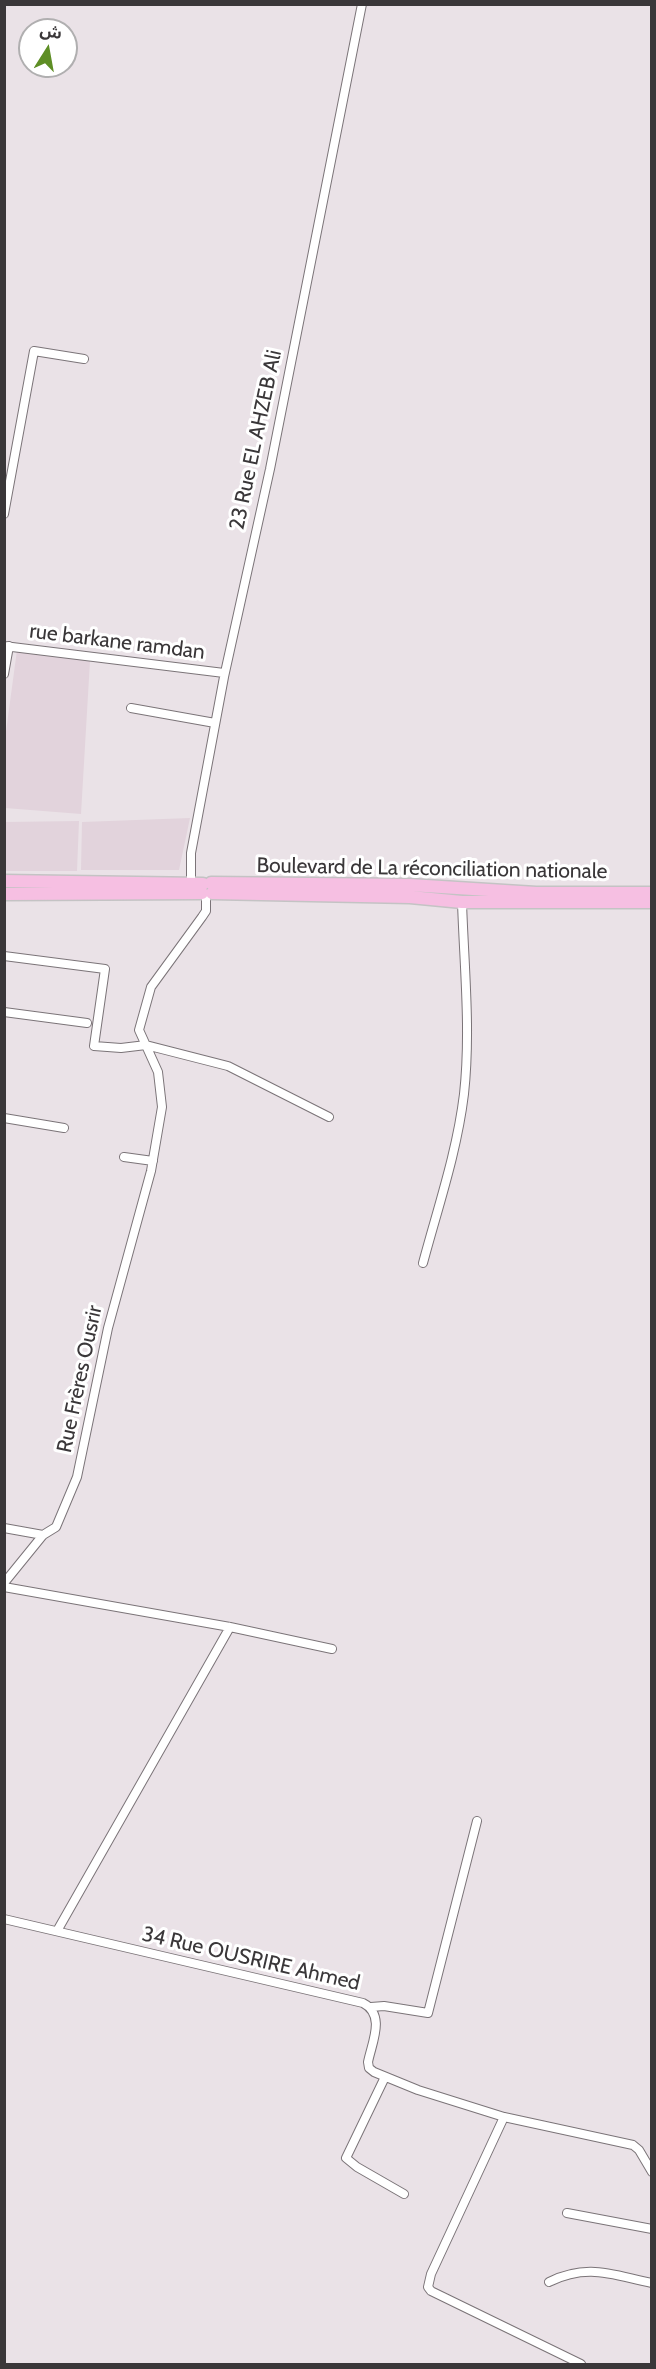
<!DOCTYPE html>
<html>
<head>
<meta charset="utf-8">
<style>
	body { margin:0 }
	#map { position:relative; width:656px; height:2369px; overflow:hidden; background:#eae2e7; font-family:Cabin,"Noto Sans Arabic",sans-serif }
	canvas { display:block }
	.frame { position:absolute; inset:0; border:6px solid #3a3739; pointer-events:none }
	.north { position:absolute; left:18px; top:18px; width:60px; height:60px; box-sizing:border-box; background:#fff; border:2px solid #b0afb0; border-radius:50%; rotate:11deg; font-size:16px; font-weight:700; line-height:24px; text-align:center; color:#3a3739 }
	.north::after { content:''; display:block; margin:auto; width:21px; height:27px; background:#5e8e25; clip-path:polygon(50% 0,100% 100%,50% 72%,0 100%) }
</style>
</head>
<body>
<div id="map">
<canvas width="656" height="2369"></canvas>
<div class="frame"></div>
<div class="north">ش</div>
</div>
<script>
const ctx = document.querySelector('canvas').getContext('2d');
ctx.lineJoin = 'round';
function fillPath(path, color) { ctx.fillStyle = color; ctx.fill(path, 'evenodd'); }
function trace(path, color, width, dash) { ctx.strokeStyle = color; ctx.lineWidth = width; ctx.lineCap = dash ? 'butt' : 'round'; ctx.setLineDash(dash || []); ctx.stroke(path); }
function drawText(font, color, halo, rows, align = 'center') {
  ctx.font = font + ' Cabin,sans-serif'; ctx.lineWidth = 6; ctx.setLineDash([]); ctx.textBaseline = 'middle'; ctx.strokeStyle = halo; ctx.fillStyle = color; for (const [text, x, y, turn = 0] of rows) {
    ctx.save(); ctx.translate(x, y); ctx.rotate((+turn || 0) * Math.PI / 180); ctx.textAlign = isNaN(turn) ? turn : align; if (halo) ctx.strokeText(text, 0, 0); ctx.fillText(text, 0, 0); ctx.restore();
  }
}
fillPath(new Path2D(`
	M17,650l73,11 -9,153 -76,-6v-69z
	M190,818l-11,52h-98l1,-48z
	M79,821l-2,50h-72v-49z`), '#e2d3dc');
const minor = new Path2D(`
	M4,514l30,-163 50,8
	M4,646l220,27
	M4,674l5,-28
	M131,708l84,15
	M191,883v-30l33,-176 46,-208 92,-465
	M4,956l101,13 -11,77 27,2 25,-3 82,21 101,51
	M4,1012l83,11
	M4,1118l60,10
	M124,1157l29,4
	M423,1263c15,-56 34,-111 41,-169 7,-63 0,-129 -2,-192
	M4,1528l39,7
	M4,1583l39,-48 13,-8 21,-50 31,-149 43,-157 11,-64 -4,-35 -19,-42 12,-43 51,-70 4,-6v-16
	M4,1587l226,40 102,22
	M4,1919l359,84c23,12 9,39 5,59l1,6 5,4 44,18 86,27 129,28 6,5 13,22
	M57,1931l173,-304
	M371,2007l13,-1 44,7 49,-192
	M385,2077l-39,81 11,9 47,27
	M504,2117l-73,157 -3,13 3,4 150,73
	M567,2213l85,16
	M549,2282c39,-19 63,-7 103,1`);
const trunk = new Path2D(`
	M4,881l199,3
	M211,883l199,2 126,8h116
	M212,893l198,4 52,5h190
	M4,894l198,-1`);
trace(minor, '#7b7478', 10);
trace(trunk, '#c4c3c4', 15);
trace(minor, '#fff', 8);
trace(trunk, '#f6bfe2', 12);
drawText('21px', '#3a3739', '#fff', [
	["23 Rue EL AHZEB Ali",256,440,-78],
	["rue barkane ramdan",117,642,7],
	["Boulevard de La réconciliation nationale",432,869,1],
	["Rue Frères Ousrir",80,1379,-78],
	["34 Rue OUSRIRE Ahmed",251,1959,13]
]);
</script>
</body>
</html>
